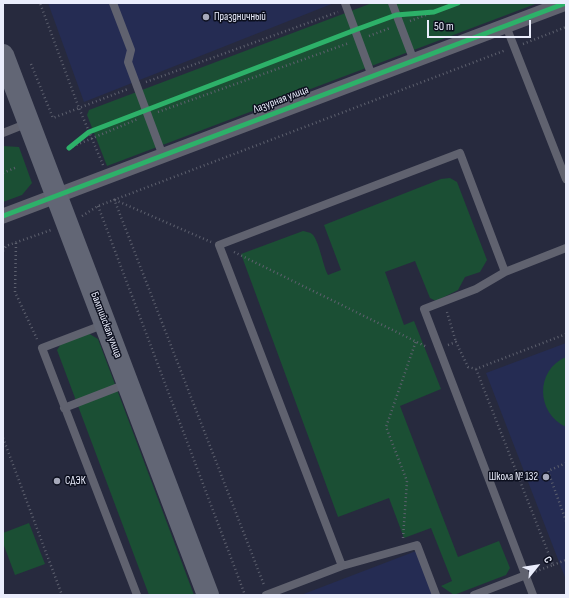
<!DOCTYPE html>
<html>
<head>
<meta charset="utf-8">
<style>
	body { margin:0 }
	#map { position:relative; width:569px; height:598px; overflow:hidden; background:#272a3e; font-family:"Sofia Sans Condensed",sans-serif }
	canvas { display:block }
	.frame { position:absolute; inset:0; border:4px solid #eaedfc; pointer-events:none }
	.north { position:absolute; left:517px; top:546px; width:40px; height:40px; -webkit-text-stroke:3px #0c0f1e; paint-order:stroke; rotate:60deg; font-size:11px; font-weight:700; line-height:16px; text-align:center; color:#eaedfc }
	.north::after { content:''; display:block; margin:auto; width:14px; height:18px; background:#eaedfc; clip-path:polygon(50% 0,100% 100%,50% 72%,0 100%) }
	.scale { position:absolute; left:427px; top:20px; width:104px; height:18px; box-sizing:border-box; border:2px solid #eaedfc; border-top:0; padding-left:5px; font-size:12px; line-height:14px; white-space:nowrap; color:#eaedfc; -webkit-text-stroke:3px #0c0f1e; paint-order:stroke }
</style>
</head>
<body>
<div id="map">
<canvas width="569" height="598"></canvas>
<div class="frame"></div>
<div class="north">С</div>
<div class="scale">50 m</div>
</div>
<script>
const ctx = document.querySelector('canvas').getContext('2d');
ctx.lineJoin = 'round';
function fillPath(path, color) { ctx.fillStyle = color; ctx.fill(path, 'evenodd'); }
function trace(path, color, width, dash) { ctx.strokeStyle = color; ctx.lineWidth = width; ctx.lineCap = dash ? 'butt' : 'round'; ctx.setLineDash(dash || []); ctx.stroke(path); }
function drawText(font, color, halo, rows, align = 'center') {
  ctx.font = font + ' "Sofia Sans Condensed",sans-serif'; ctx.lineWidth = 3; ctx.setLineDash([]); ctx.textBaseline = 'middle'; ctx.strokeStyle = halo; ctx.fillStyle = color; for (const [text, x, y, turn = 0] of rows) {
    ctx.save(); ctx.translate(x, y); ctx.rotate((+turn || 0) * Math.PI / 180); ctx.textAlign = isNaN(turn) ? turn : align; if (halo) ctx.strokeText(text, 0, 0); ctx.fillText(text, 0, 0); ctx.restore();
  }
}
fillPath(new Path2D(`
	M48,3h286l-250,99z
	M566,343v237l-80,-207z
	M416,551l17,44h-132z`), '#252c53');
fillPath(new Path2D(`
	M372,3h166l-431,163 -20,-51 2,-5z
	M3,146l16,1 13,36 -10,12 -19,7z
	M450,178l7,4 30,78 -7,12 -15,5 -7,13 -22,11 -6,-3 -15,-37 -30,11 19,53 10,-4 27,68 -41,17 58,151 41,-16 11,27 -4,7 -52,20 -13,-9 11,-5 -21,-53 -27,10 -15,-40 -51,19 -97,-263 62,-23c3,1 7,1 9,3 7,6 11,32 16,41l13,-5 -17,-45 117,-46z
	M88,333l10,6 96,256h-45l-92,-245 4,-6z
	M566,357v70c-30,-14 -31,-57 0,-70z
	M29,523l16,41 -30,11 -12,-32v-10z`), '#1b4f34');
trace(new Path2D(`
	M410,21l48,-18
	M369,36l21,-8
	M523,44l43,-17
	M31,64l22,54 26,-10 -39,-105
	M146,82l192,-70
	M158,112l191,-69
	M69,148l69,-29
	M103,165l-24,-57 49,-19
	M3,173l14,-6
	M114,199l150,386
	M115,200l96,42
	M98,206l147,389
	M82,216l16,-10 408,-156
	M16,243l-1,49 22,47
	M3,251l3,-5 45,-16
	M234,252l193,95
	M447,312l9,30
	M448,345l8,-3 12,25 8,2 90,-35
	M476,369l77,196 -19,7
	M3,438l59,157
	M566,463l-18,8 18,50
	M403,538l4,-57 -21,-54 30,-86
	M553,565l13,-5`), '#5e616f', 2.5, [1, 3]);
trace(new Path2D(`
	M113,3l18,47 -3,12 35,94
	M345,3l27,73
	M392,3l22,58
	M506,26l60,153
	M3,133l25,-10
	M105,324l-63,24 95,247
	M64,408l62,-24
	M342,566l-123,-321 241,-92 45,119
	M266,595l76,-29 75,-21 19,50
	M474,595l52,-20
	M533,595l-109,-286 52,-20 29,-17 61,-24`), '#60626f', 8);
trace(new Path2D(`
	M3,216l563,-213`), '#60626f', 15);
trace(new Path2D(`
	M3,55l205,540`), '#626675', 22);
trace(new Path2D(`
	M69,148l20,-16 266,-102 41,-15 38,-3 24,-9
	M3,216l563,-213`), '#2db169', 5);
for (const [x, y, r, color] of [
	[206,17,4,"#a6a9ba"],
	[546,477,4,"#a6a9ba"],
	[57,481,4,"#a6a9ba"]
]) { const dot = new Path2D(); dot.arc(x, y, r, 0, 2 * Math.PI); ctx.fillStyle = color; ctx.fill(dot); trace(dot, '#0c0f1e', 1.5); }
drawText('11px', '#eaedfc', '#0c0f1e', [
	["Праздничный",214,17],
	["Школа № 132",538,477,"right"],
	["СДЭК",65,481]
], 'left');
drawText('11px', '#eaedfc', '#0c0f1e', [
	["Лазурная улица",281,100,-21],
	["Балтийская улица",106,325,69]
]);
</script>
</body>
</html>
